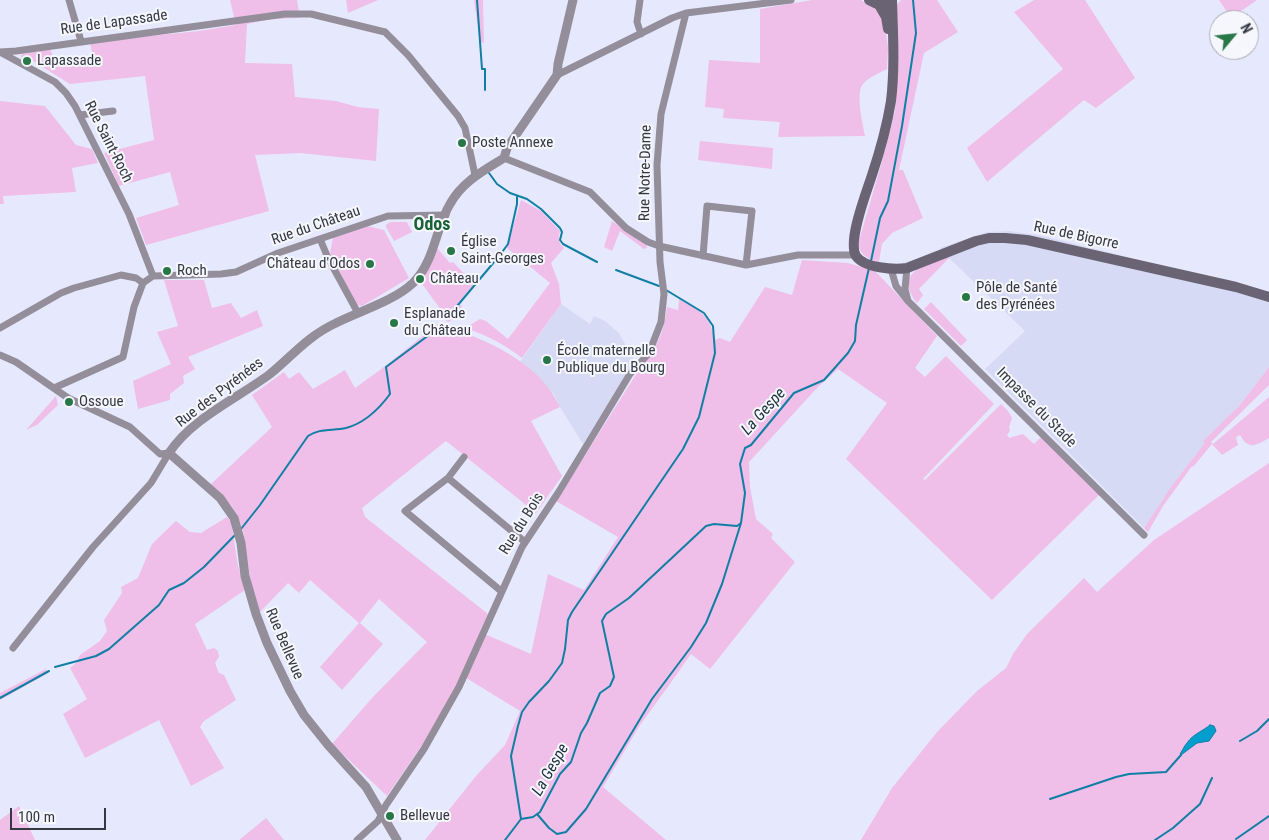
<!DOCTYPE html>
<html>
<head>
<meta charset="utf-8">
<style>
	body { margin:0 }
	#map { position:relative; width:1269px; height:840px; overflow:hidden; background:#e6e9fe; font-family:"Roboto Condensed",sans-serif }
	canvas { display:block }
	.north { position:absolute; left:1209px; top:10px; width:50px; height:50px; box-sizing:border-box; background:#f6f7fc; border:1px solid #a9aab1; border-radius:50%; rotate:62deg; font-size:14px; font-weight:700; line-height:20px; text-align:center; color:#353741 }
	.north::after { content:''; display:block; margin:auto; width:18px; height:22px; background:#287747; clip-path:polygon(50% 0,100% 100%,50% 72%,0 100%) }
	.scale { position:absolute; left:10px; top:808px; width:96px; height:22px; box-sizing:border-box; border:2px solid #353741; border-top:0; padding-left:6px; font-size:15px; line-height:18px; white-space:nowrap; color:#353741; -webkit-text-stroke:4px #f6f7fc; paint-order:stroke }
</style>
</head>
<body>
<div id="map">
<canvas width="1269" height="840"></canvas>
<div class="north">N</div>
<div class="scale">100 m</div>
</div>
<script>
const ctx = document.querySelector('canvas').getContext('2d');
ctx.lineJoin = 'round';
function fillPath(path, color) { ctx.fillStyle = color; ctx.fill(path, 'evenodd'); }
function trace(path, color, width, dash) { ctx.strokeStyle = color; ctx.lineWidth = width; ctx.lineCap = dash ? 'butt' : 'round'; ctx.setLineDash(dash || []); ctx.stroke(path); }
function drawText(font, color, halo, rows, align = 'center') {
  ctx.font = font + ' "Roboto Condensed",sans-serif'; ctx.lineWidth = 4; ctx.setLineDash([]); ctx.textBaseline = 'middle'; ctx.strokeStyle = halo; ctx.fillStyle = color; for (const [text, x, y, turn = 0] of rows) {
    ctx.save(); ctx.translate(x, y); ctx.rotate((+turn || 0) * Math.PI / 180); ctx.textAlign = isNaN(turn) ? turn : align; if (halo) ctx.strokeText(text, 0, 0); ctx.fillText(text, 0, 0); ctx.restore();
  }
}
fillPath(new Path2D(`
	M1009,231l34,5 205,51 21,13v67l-29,38 -37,36 1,3 -31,40 -29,44 -159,-159 40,-38 -76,-73 -9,-10 47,-16z
	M561,304l29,20 4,-8 11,5 14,12 16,29 -52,82 -23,-37 -6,-13 -34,-32z`), '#d6daf5');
fillPath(new Path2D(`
	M230,0h67l3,18 -29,1 -24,5 -2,39 47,1 3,33 41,4 22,6 21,2 -3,52 -76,-8 -45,2 14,56 -123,34 -10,-27 43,-13 -9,-33 -51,14 -15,-33 50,-13 -9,-64 -75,8 -40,-25 -3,3 -5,-2 -1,-4 1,-2 28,-5 8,18 36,-3 -4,-22 109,-11 37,-6z
	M346,0h32l-30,13z
	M474,0h9l1,43 -4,-1z
	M812,0h49l14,9 7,7 3,9 3,23 -1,21c-8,4 -18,8 -24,15 -8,9 0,40 2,52l-87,1 2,-15 -57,-4 1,-9 -19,-2 4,-47 51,3v-54z
	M901,0h36l21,32 -34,21 -25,117h4l20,48 -31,15 -10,11 -3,18c-12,-4 -18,-6 -21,-18l23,-79 14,-53 2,-50 -2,-55z
	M1034,0h51l50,78 -39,30 -12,-8 -97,82 -20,-34 96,-79 -49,-57z
	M1219,0h38l-26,18z
	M0,101l45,5 31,39 16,4 6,14 -26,5 4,24 -73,4 1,8h-4z
	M700,141l73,7 -1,21 -74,-9z
	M521,200l20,11 19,20c-2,8 -2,11 4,17l-13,15 8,21 2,20 -39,54c-18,-14 -35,-23 -57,-30l15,-9 6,2 22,18 42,-56 -43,-35z
	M612,221l34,24 1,3 -3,1 -24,-18 -8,20 -8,-4z
	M390,222h17l5,10 -18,9 -8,-14v-2z
	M367,226l17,4 25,48 -47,28 -5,-1 -27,-52 3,-15z
	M437,248l13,15 3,-1 21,22 -16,19 4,3 -7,10 -6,6 -9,-5 1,-7 -21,-29z
	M946,255l3,3 -30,31 4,6 -6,8c-23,-31 7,-37 29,-48z
	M802,260l46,3 27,8 62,65 -22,32 10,9 21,-21 48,48 -71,75 2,1 76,-76 7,7 4,7 -3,9 1,4 -3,4 2,3 14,-4 11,10 7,-7 58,58 -107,105 -146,-141 41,-56 -49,-34 -20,18 -69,75 1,25 6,32 17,15 -2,4 24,24 -85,107 -19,-15 -24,34 -27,37 -37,62 63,53h-241l51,-64 29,-31 15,-34 -57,-35 -36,62 -40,58 -55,-52 40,-46 55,-56 -48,-43 -19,24 23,21 -41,46 -22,-23 39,-44 -49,-43 -11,13 -11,-10 -29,30 -7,-24 -9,-58 -6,-17 -6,-9 -20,-21 61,-57 -20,-32 32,-23 5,7 10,-7 14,17 32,-19 10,18 25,-18 58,-46c46,14 101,37 122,83l-29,14 31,55 -26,37 -90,-72 -84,67 3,9 123,97 -8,18 51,22 17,-80 36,16 34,-53 -62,-36 86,-136c15,-16 23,-36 25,-58l11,3 1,-11c20,12 32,15 35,41l6,-2 10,4 35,-55 27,8z
	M164,280h40l8,28 19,-5 10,15 16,-8 6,16 -75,31 7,12 -12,7 1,7 -14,11v6l-32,9 -5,-28 38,-17 -14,-32 21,-6z
	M931,302l36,38 -6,6 -37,-37z
	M1269,367v18l-58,57 2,2 56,-47v41c-13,8 -21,12 -29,-3l-4,2 2,8 -16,10 -10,-11 -19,23 -1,-1 -29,40 -15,26 -4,-4 29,-44 31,-40 -1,-3 37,-36z
	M56,396l2,9 -21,20 -11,5z
	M1269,463v377h-408l31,-52 46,-57 39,-40 29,-23 7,-14 14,-20 57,-56 13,14 57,-52z
	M227,517l4,5 7,44 7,24 -50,34 12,26 7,-2 4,3 1,6 -4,6 4,10 5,2 12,25 -32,21 -4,6 24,41 -33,18 -32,-66 -74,38 -22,-44 24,-15 -17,-31 6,-5 4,-8 20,-14 7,-10 -3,-11 18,-27 -1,-6 17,-9 14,-34 24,-23 14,11 11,1z
	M46,669l2,4 -48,27v-7z
	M19,806l16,34h-35v-20z
	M266,818l18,22h-45z`), '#efbee9');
const water = new Path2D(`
	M1210,725l4,1 2,5 -7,10 -12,2 -16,12 -1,-1c3,-4 4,-8 7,-11 6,-9 16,-12 23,-18z`);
fillPath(water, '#029ece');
trace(water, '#117fa4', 1);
trace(new Path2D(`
	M477,0l5,69h3v21
	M489,173l8,11 13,9 17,6 14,10 19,19 2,4 -2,8 3,4 34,18
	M871,261l9,-43 8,-17 14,-75 14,-93 -3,-33
	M616,270l43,16
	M447,318l53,-63 8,-11 9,-40v-7
	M241,529l19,-24 48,-69c11,-8 25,-5 38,-8 19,-5 33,-19 44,-34l-4,-27 55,-41
	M55,667l41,-11 13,-7 50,-44 10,-15 15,-7 20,-16 32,-33
	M0,698l49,-27
	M1240,741l17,-10 12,-12
	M1050,799l66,-22 13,-3 37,-2 15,-17
	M537,814l12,14 8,6 9,-2 20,-23 66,-110 39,-52 15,-24 16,-39 19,-61
	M521,819l-10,-63 7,-30 4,-14 7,-10 20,-21 13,-18 3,-14 3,-29 4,-8 111,-163 16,-32 16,-64 -2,-27 -9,-13 -38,-23
	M1236,839l33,-23
	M505,840l16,-21 12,-2 7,-5 20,-38 11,-12 10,-29 6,-10 13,-30 10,-7 4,-9 -12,-56 4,-7 23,-16 77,-72 8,-2 23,2 4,-3 4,-30 -5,-29 5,-16 6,-3 43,-52 30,-13 24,-27 7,-12 1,-16 13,-57
	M1155,840l18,-12 27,-24 12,-26`), '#117fa4', 2);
trace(new Path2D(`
	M69,0l12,41
	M640,0l-3,22 4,12
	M0,52l16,-1 269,-37h26l74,18 23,23 50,61 7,12 10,47
	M0,52l55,30 11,11 9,13 54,108 24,62
	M557,75l115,-57 14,-5 105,-13
	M80,115l33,-4
	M504,158l86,34 36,36 22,14 11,4 87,19 52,-10h57
	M320,239l8,19 30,55
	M703,256l4,-50 45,5 -6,54
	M891,269l5,17 12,15 -3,-12 2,-21
	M908,301l236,234
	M0,328l61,-35 13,-5 47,-13 15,3 7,5
	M0,355l16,7 52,36 62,29 30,27 9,-1
	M54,388l69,-31 11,-50 9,-24 10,-7 68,-2 15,-2 42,-19 110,-37 58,-1
	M448,478l16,-21
	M501,591l-96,-80 43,-33 77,64
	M13,648l80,-101 58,-64 18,-30
	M357,840l21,-19 8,-16 38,-56 35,-62 63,-140 36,-54 72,-119 19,-21 12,-31 3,-28 -4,-32 -3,-97 4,-51 25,-101`), '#938e99', 7);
trace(new Path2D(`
	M397,840l-31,-53 -38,-42 -24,-30 -14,-24 -23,-48 -11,-29 -11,-38 -4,-33 -7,-25 -14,-20 -51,-45c22,-34 69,-55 101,-79 23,-19 38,-38 66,-51 24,-12 58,-22 77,-40 22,-22 22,-54 37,-79 12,-22 33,-33 54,-46l3,-10 50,-73 1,-11 15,-64`), '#938e99', 9);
trace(new Path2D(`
	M869,0l10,5 7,-1
	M892,1c1,33 3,67 -1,100 -4,25 -11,50 -19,74 -5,16 -25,66 -16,81 8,12 38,14 51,12l69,-27 13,-3h16l22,2 209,47 33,10
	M879,5l7,12 2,12`), '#6a6373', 10);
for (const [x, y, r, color] of [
	[27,61,5,"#287747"],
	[462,143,5,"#287747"],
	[451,251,5,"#287747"],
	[370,264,5,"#287747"],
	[167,271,5,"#287747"],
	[420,279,5,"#287747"],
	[966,297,5,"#287747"],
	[394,323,5,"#287747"],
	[547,360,5,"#287747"],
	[69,402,5,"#287747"],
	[390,816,5,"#287747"]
]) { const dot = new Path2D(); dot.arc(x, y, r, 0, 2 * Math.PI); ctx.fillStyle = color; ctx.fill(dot); trace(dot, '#f6f7fc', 2); }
drawText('15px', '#353741', '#f6f7fc', [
	["Rue de Lapassade",114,23,-8],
	["Rue Saint-Roch",108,142,63],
	["Rue Notre-Dame",646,173,-89],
	["Rue du Château",316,226,-19],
	["Rue de Bigorre",1076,236,12],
	["Rue des Pyrénées",220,393,-37],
	["Impasse du Stade",1036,408,45],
	["Rue du Bois",522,524,-58],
	["Rue Bellevue",284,644,67]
]);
drawText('15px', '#353741', '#f6f7fc', [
	["Lapassade",37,61],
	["Poste Annexe",472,143],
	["Église",461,242],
	["Saint-Georges",461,259],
	["Château d'Odos",360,264,"right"],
	["Roch",177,271],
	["Château",430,279],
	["Pôle de Santé",976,288],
	["des Pyrénées",976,305],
	["Esplanade",404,314],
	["du Château",404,331],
	["École maternelle",557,351],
	["Publique du Bourg",557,368],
	["Ossoue",79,402],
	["Bellevue",400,816]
], 'left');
drawText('italic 16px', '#1c313b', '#f6f7fc', [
	["La Gespe",764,412,-48],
	["La Gespe",551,770,-60]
]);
drawText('bold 18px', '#186237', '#f6f7fc', [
	["Odos",432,225]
]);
</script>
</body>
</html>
